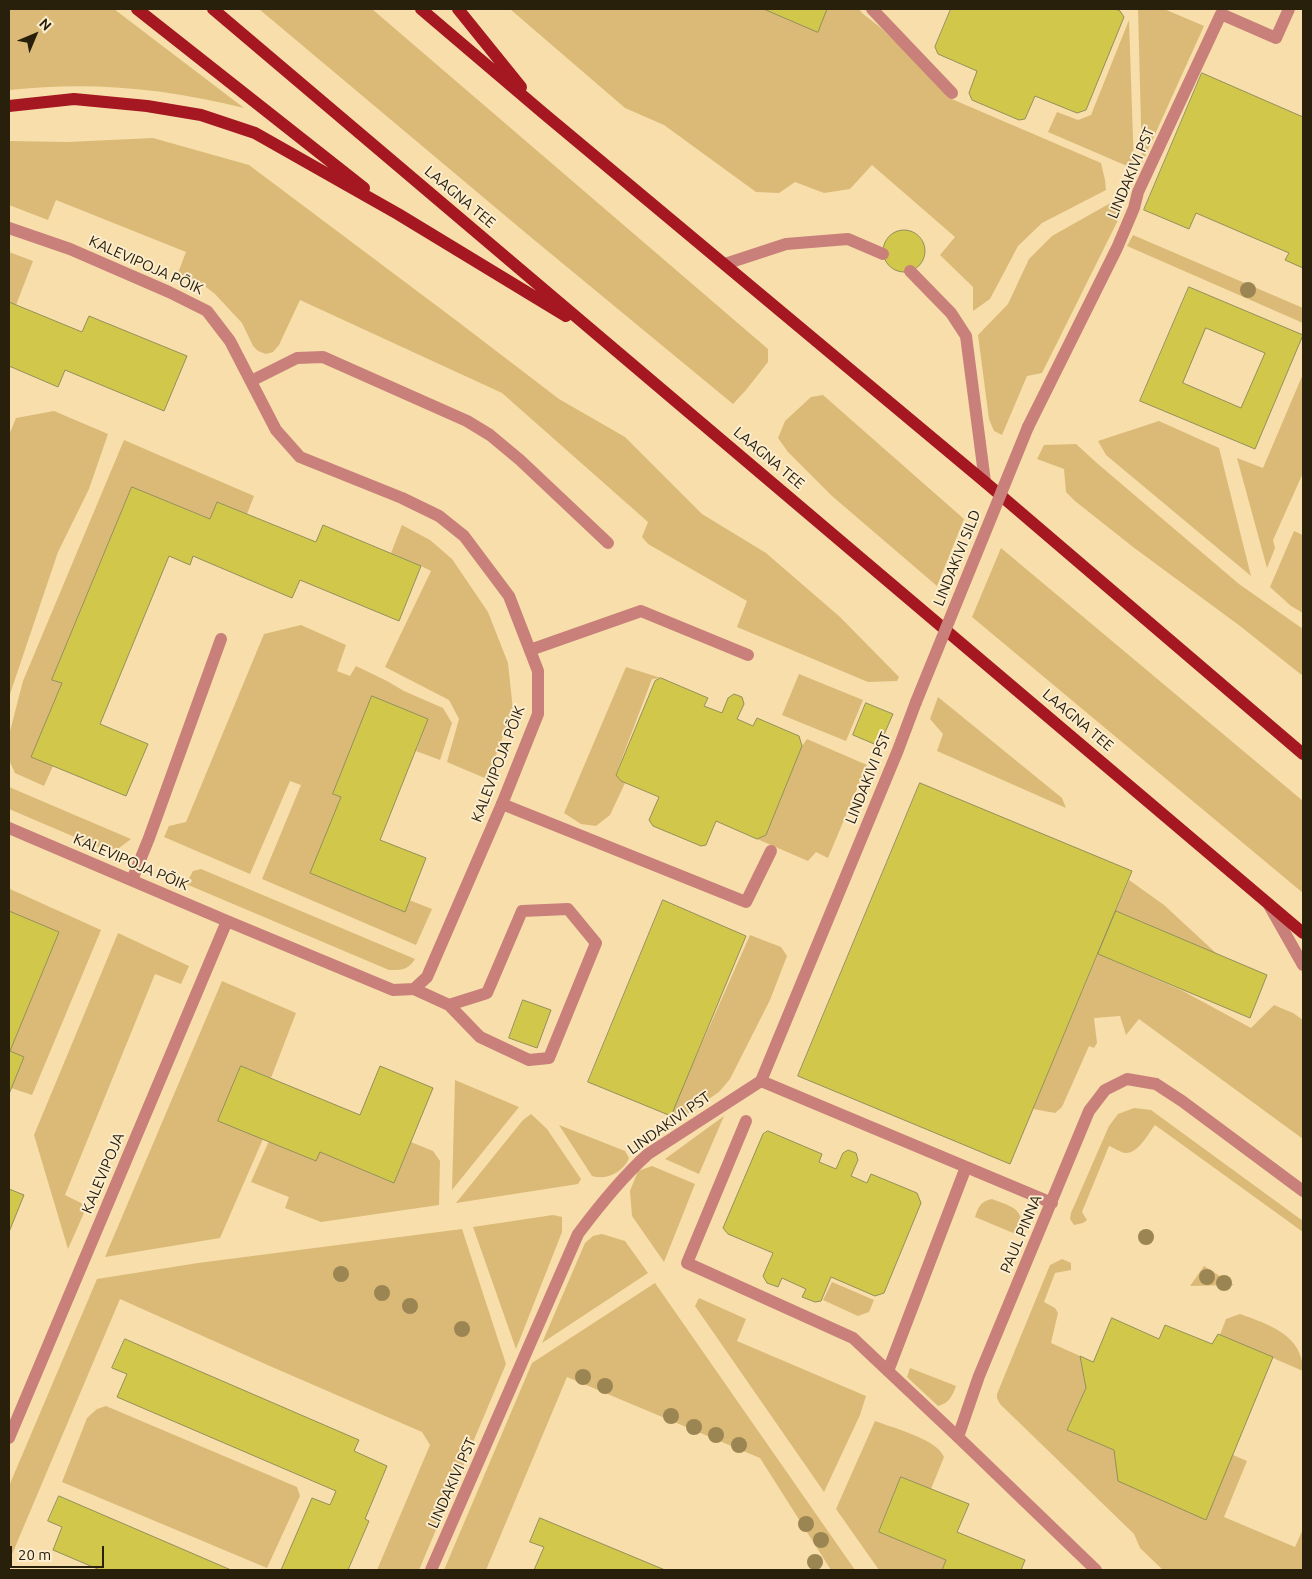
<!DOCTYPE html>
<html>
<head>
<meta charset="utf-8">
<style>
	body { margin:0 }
	#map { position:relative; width:1312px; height:1579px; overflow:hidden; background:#f7deab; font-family:Ubuntu,sans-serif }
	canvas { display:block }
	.frame { position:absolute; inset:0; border:10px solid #29200c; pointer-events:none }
	.north { position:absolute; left:10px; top:10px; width:50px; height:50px; -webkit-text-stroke:4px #fcedcf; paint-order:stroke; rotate:45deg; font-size:14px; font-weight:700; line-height:20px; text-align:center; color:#29200c }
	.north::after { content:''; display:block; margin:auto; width:18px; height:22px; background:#29200c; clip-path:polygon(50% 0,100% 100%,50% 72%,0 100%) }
	.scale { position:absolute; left:10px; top:1546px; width:94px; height:22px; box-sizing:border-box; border:2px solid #29200c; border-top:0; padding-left:6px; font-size:15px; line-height:18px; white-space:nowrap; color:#29200c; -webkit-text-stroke:4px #fcedcf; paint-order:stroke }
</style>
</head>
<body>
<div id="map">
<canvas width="1312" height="1579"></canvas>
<div class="frame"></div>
<div class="north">N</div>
<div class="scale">20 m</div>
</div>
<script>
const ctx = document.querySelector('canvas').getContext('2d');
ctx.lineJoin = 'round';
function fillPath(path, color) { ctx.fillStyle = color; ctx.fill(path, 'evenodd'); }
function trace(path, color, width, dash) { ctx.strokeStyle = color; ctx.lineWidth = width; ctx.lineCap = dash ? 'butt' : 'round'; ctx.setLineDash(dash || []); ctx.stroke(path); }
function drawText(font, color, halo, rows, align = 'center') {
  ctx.font = font + ' Ubuntu,sans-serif'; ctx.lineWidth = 4; ctx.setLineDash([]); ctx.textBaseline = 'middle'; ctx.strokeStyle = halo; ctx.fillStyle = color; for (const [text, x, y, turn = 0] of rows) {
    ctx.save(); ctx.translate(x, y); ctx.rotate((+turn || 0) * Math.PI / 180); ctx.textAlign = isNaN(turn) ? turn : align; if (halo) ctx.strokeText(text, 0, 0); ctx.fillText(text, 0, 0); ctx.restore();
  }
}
fillPath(new Path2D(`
	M9,9h105l130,99c-80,-20 -153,-27 -235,-18z
	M259,9h113l396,340v13l-22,28 -13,14 -206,-170z
	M510,9h254l53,22 10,-22h32l3,4 19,15 63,60 3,9 154,66 4,17 1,10 -64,33 -24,23 -28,53 -17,12v-24l-33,-32 15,-18 -83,-72 -22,24 -26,4 -29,-11 -16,11 -23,-1 -92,-67 -39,-17z
	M1138,9h26l40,17 -62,137z
	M1129,20l5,149 -86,-37 9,-20 21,8 13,-5z
	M153,138l96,27 204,153 106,81 66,38 77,77 64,39 74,64 59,60 -2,4 -29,1 -131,-55 10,-26 -99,-57 -6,-7 6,-15 -146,-129 -202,-93 -21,45 -6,7 -7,2 -8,-3 -5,-5 -11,-23 -27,-29 -14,-11 -23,-10 8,-21 -130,-52 -8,20 -39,-15v-64l58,1z
	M1114,201l8,11 -80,161 -15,3 -25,59 -8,-4 -5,-12 -11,-84 30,-31 21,-45 23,-23z
	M1133,235l170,73v15l-176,-77z
	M9,252l24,9 -17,44 -7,-3z
	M1303,374v99l-30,67 2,8 -8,20 -30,-110 26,10z
	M823,395l141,124 -27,67 -105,-90 -44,-44 -10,-14 7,-17 26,-24z
	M54,411l54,23 -19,55 -31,63 -49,145v-262l7,-17z
	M1159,421l60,27 32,128 -145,-121 -8,-14z
	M124,440l130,56 -7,18 -30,-12 -7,17 -78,-32 -80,193 10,3 -31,74 22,9 -9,20 -29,-13 -6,-13v-25l14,-54z
	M1076,444l22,20 141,120 64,45v47l-63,-50 -107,-79 -58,-46 -9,-9 -2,-23 -27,-10 7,-14z
	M402,525l28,15 22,19 36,53 20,51 5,47 -26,69 -40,-17 12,-43 -10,-19 -64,-33 46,-96 -10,-5 -30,-13z
	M1294,531l9,4v78l-12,-7 -21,-19z
	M1001,548l302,253v92l-331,-276z
	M301,625l45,20 -9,26 13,5 6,-10 31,15 17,10 39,17 9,15 -12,37 -24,-9 12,-32 -56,-22 -39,97 8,3 -30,76 93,38 5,-11 23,9 -16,36 -154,-66 39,-94 -11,-4 -40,93 -86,-37 5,-11 17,-4 78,-188z
	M626,667l35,11 -9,1 -36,95 5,7 4,2 -15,32 -14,11 -15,-2 -17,-11z
	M799,674l64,26 -17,41 -64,-26z
	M938,697l124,101 4,10 -129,-57 6,-17 -13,-15z
	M807,739l60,26 -39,93 -12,-6 -8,9 -51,-22 9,-4 36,-89z
	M9,787l122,52 -12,9 -14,2 -96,-41z
	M201,869l214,90c-7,11 -13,11 -26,11l-203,-86 7,-13z
	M1129,880l35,25 53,49 -101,-43z
	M10,889l91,41 -69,165 -21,-7 13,-31 -14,-6 49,-119 -50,-21z
	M118,933l71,33 -8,18 -26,-10 -90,221 22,11 -19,43 -34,-114z
	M750,935l31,12 6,9 -17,44 -40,79 -11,13 -56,39z
	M1098,954l83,36 70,38 23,-23 19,8 10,7v119l-164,-120 -13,16 -6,-19 -26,2 3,25 -3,5 -5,-2 -27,61 -7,6 -22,-4z
	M222,981l74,32 -25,65 -30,-12 -22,54 44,19 -43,99 -115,19z
	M455,1080l64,27 -67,83z
	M1134,1108l17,2 152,111v11l-148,-107c-7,9 -17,29 -30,28 -5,-1 -11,-5 -16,-7l-27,66 5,8 -4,3 -9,2 -4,-6 1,-6 38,-87 9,-12z
	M531,1114l16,15 34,50 -3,5 -122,19 67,-83z
	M724,1116l-25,58 -34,-15z
	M559,1125l66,26 4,7c-5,13 -22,23 -37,18z
	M269,1141l46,20 5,-9 74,31 17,-41 22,9 7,10 -1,44 -118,17 -36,-14 4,-11 -38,-15z
	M652,1166l43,18 -31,78 -32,-46 -2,-25 8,-20z
	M992,1199c20,8 36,10 26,36l-43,-18c3,-10 6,-16 17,-18z
	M553,1215l9,2v15l-46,117 -43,-122z
	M462,1229l44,135 -87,206h-42l53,-125 -8,-13 -150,-65 -152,-68 -110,260h-1v-73l88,-207 101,-16z
	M602,1234l23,7 23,32 -106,70 43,-100 8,-7z
	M1062,1259l9,4v7l-16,3 -11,29 11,6 3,5 -7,30 29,13 6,32 -19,42 47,20 119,5 14,6 -23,56 71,30 8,-18v41h-140l-23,-22 -6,-14 -134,-130 -3,-6v-4l53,-129z
	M1204,1266l30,19 -44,1z
	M832,1282l42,18 -5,12 -11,4 -35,-16z
	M655,1283l200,287h-24l-71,-112 -193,-81 -81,193h-42l88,-207z
	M699,1298l47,21 -9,22 129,55 -6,19 -36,77 -129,-186z
	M1240,1314c28,10 63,21 63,57l-83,-36 6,-16z
	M910,1368l46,18c-4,11 -7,17 -18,20l-31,-29z
	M106,1406l191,81 3,9 -33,72 -205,-86 25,-64 10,-9z
	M875,1421c18,7 62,18 69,36l-13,32 -30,-12 -22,55 67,28 -4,10h-63l-43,-61z`), '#dbba77');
const building = new Path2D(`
	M764,9h63l-9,23z
	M951,9h165l4,2 4,6 -38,93 -9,3 -42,-17 -10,23 -6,1 -47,-20 -3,-7 8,-22 -39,-17 -3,-7z
	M1202,73l101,44v151l-18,-8 4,-7 -93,-40 -7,16 -45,-19z
	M883 251a21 21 0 1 1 42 0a21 21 0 1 1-42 0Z
	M1189,287l114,48 -48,114 -115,-48zM1206,328l59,25 -24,55 -58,-25z
	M9,302l73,30 7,-16 98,40 -23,55 -99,-41 -7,17 -49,-21z
	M132,487l78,32 7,-17 99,40 7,-17 98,41 -22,55 -99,-41 -8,18 -99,-42 -3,9 -21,-9 -69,168 48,20 -22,52 -95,-39 31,-74 -10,-3z
	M661,678l47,20 -4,8 18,7 6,-15 6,-4 8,3 2,7 -7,15 16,7 4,-8 42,18 3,10 -36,89 -9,4 -41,-18 -10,24 -5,1 -48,-20 -4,-6 10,-23 -38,-16 -5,-6 39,-94z
	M372,696l56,23 -48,121 46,18 -21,54 -95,-39 31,-76 -8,-3z
	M866,703l27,11 -14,32 -26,-11z
	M920,783l212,88 -122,293 -212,-88z
	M663,900l83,36 -75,180 -83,-34z
	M9,911l50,21 -49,119 14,6 -15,37z
	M1116,911l151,64 -17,43 -152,-64z
	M523,1000l28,10 -14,38 -28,-10z
	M241,1066l119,49 20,-49 53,22 -39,95 -74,-31 -4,9 -98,-40z
	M768,1131l54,23 -3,8 17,7 7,-16 5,-3 8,3 2,7 -7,16 16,7 4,-9 46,19 4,10 -37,90 -9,3 -44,-19 -10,24 -6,1 -13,-5 4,-8 -24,-11 -4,9 -11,-4 -4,-7 10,-23 -45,-19 -5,-6 40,-94z
	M9,1189l15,6 -15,37z
	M1112,1318l47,21 6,-14 47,19 6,-10 55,23 -67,163 -88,-39 -4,-31 -47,-20 19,-42 -6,-32 13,6z
	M125,1339l234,101 -5,11 33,15 -22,53 4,2 -21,49h-67l31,-72 18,7 6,-14 -219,-94 10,-23 -15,-6z
	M901,1477l68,27 -12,28 68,28 -4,10h-79l4,-10 -67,-28z
	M59,1496l172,74h-131l-47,-20 9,-23 -14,-6z
	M540,1518l125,52h-131l10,-23 -14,-5z`);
fillPath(building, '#d1c74a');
trace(building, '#928f5b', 1);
trace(new Path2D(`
	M872,9l80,84
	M725,264l61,-20 62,-5 35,15
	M910,271l41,42 15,23 19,146
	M251,381l46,-23 26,-1 144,64 23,14 30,25 88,83
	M530,650l111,-39 107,44
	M502,804l244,98 25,-51
	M132,880l17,-42 72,-199
	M414,989l35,16 31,32 49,23 20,-2 47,-115 -28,-34 -46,2 -35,82 -38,12
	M761,1081l291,122
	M746,1121l-59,142 166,75 105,99 21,-61 110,-265 16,-21 22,-11 29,5 26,17 121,90
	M888,1371l78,-204`), '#c9807a', 12);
trace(new Path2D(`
	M9,228l61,21 99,43 38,19 23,30 46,89 24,27 102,41 37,18 25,20 45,60 29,75v43l-36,90 -75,173 -13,12 -21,1 -166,-69 -218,-93
	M1028,427l89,-179 17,-40 4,-16 83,-178 55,24 13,-29
	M1269,905l34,60
	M958,1437l138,133
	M9,1438l218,-517
	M431,1570l147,-336c21,-28 43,-56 70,-80l113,-73 137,-331 18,-48`), '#c9807a', 12);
trace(new Path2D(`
	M137,9l227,179
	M213,9l1090,924
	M421,9l121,103 443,370 318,272
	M458,9l63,78
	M9,106l65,-7 73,7 54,9 54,18 143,81 168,102`), '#a51821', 12);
trace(new Path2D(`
	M916,702l112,-275`), '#c9807a', 12);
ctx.fillStyle = '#9b8552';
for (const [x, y] of [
	[1248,290],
	[1146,1237],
	[341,1274],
	[1207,1277],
	[1224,1283],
	[382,1293],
	[410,1306],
	[462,1329],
	[583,1377],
	[605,1386],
	[671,1416],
	[694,1427],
	[716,1435],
	[739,1445],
	[806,1524],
	[821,1540],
	[815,1562]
]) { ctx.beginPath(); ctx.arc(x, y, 8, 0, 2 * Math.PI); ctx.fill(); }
drawText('15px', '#29200c', '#fcedcf', [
	["LINDAKIVI PST",1131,173,-67],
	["LAAGNA TEE",460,197,40],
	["KALEVIPOJA PÕIK",146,265,24],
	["LAAGNA TEE",769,458,40],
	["LINDAKIVI SILD",957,558,-68],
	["LAAGNA TEE",1078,720,40],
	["KALEVIPOJA PÕIK",498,764,-69],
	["LINDAKIVI PST",868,778,-68],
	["KALEVIPOJA PÕIK",131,862,23],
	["LINDAKIVI PST",669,1123,-35],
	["KALEVIPOJA",103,1173,-67],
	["PAUL PINNA",1021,1234,-67],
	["LINDAKIVI PST",452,1483,-66]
]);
</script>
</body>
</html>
